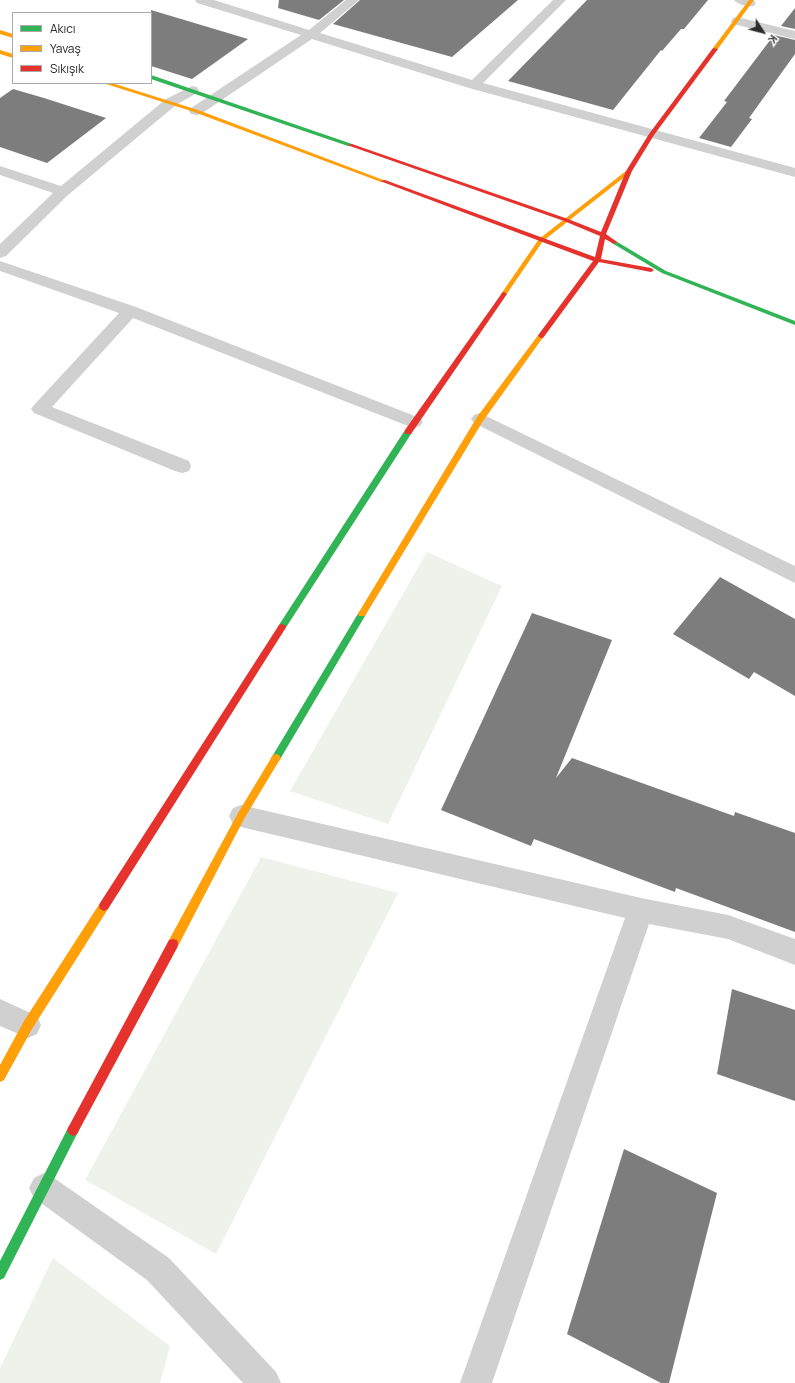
<!DOCTYPE html>
<html>
<head>
<meta charset="utf-8">
<style>
	body { margin:0 }
	#map { position:relative; width:795px; height:1383px; overflow:hidden; background:#fff; font-family:Manrope,sans-serif }
	canvas { display:block }
	.legend { position:absolute; left:12px; top:12px; width:140px; height:72px; box-sizing:border-box; background:#fff; border:1px solid #aaa; margin:0; padding:5px 7px; list-style:none; font-size:12px; color:#2b2b2b }
	.legend li { display:flex; align-items:center; gap:8px; height:20px }
	.legend b { width:20px; border:1px solid #aaa }
	.north { position:absolute; left:743px; top:12px; width:40px; height:40px; -webkit-text-stroke:3px #fff; paint-order:stroke; rotate:126deg; font-size:11px; font-weight:700; line-height:16px; text-align:center; color:#2b2b2b }
	.north::after { content:''; display:block; margin:auto; width:14px; height:18px; background:#2b2b2b; clip-path:polygon(50% 0,100% 100%,50% 72%,0 100%) }
</style>
</head>
<body>
<div id="map">
<canvas width="795" height="1383"></canvas>
<ul class="legend">
<li><b style="height:5px;background:#30b455"></b>Akıcı</li>
<li><b style="height:5px;background:#ff9f0a"></b>Yavaş</li>
<li><b style="height:5px;background:#e5322d"></b>Sıkışık</li>
</ul>
<div class="north">K</div>
</div>
<script>
const ctx = document.querySelector('canvas').getContext('2d');
ctx.lineJoin = 'round';
function fillPath(path, color) { ctx.fillStyle = color; ctx.fill(path, 'evenodd'); }
fillPath(new Path2D(`
	M427,552l75,34 -114,238 -98,-33z
	M261,857l137,36 -182,361 -131,-74z
	M53,1258l117,88 -10,37h-160v-15z`), '#eff2eb');
fillPath(new Path2D(`
	M279,0h65l-25,20 -41,-12z
	M360,0h158l-66,57 -119,-33z
	M587,0h121l-24,29h-3l-19,22 -1,-1 -48,60 -105,-29z
	M795,8v21l-14,-3z
	M151,10l97,29 -56,40 -41,-13z
	M774,35l21,5v14l-46,64 3,1 -21,28 -32,-9 28,-36 -3,-1z
	M13,89l31,9 62,20 -59,45 -47,-16v-49z
	M720,577l75,42v77l-41,-24 -5,7 -76,-45z
	M532,613l80,27 -56,138 16,-20 162,58 1,-4 60,21v99l-119,-44 -1,4 -141,-53 -3,7 -90,-36z
	M732,989l63,21v91l-78,-27z
	M624,1149l93,44 -48,190h-8l-94,-49z`), '#7d7d7d');
fillPath(new Path2D(`
	M195,0h19l95,30 37,-30h13l-39,33 152,47 81,-80h13l-83,83 312,85v9l-326,-89 -157,-49 -111,75 -5,1 -5,-1 -2,-3 2,-3 110,-73 -104,-32z
	M734,0h19l3,3 -2,3c-6,1 -16,-1 -20,-6z
	M737,17l58,14v8l-62,-15 -2,-3 2,-3z
	M192,86l5,1 2,3 -2,3 -21,12 -108,90 -62,61 -6,2v-14l53,-51 -53,-18v-9l61,20 105,-87z
	M0,261l136,46 284,111 3,4 -3,4 -6,2 -6,-2 -275,-108 -81,89 137,54 2,5 -2,5 -7,2 -7,-2 -141,-58 -3,-4 3,-4 85,-92 -119,-42z
	M480,413l315,153v17l-321,-160 -3,-4 3,-4z
	M241,805l400,93 87,17 67,24v26l-67,-26 -79,-15 -157,459h-32l165,-465 -384,-91 -8,-3 -4,-8 4,-8z
	M0,999l37,17 4,9 -4,9 -9,4 -28,-12z
	M44,1173l10,5 115,80 107,114 5,11h-38l-96,-103 -113,-82 -5,-10 5,-10z`), '#d0d0d0');
fillPath(new Path2D(`
	M151,75l201,69 1,1 -5,1 -197,-67z
	M614,240l52,31 129,50v4l-133,-52 -50,-30 -1,-1z
	M408,429l4,3 -1,2 -126,195h-6l-1,-2 1,-2 126,-195z
	M362,611l3,1 1,2 -1,2 -86,145 -3,1 -3,-1 -2,-3 2,-3 86,-143z
	M73,1124l4,2 2,4 -2,4 -73,144 -4,2v-19l69,-135z`), '#30b455');
fillPath(new Path2D(`
	M749,0h5l-37,50h-4v-2z
	M0,30l13,4v4l-13,-4z
	M0,50l13,4v4l-13,-4z
	M103,83h9l86,27 188,71 -5,1 -187,-70z
	M626,171l5,1 -88,69 -37,54h-4l-1,-1 38,-55z
	M539,334h4l1,2 -61,85 -118,195h-6l-1,-2 1,-2 118,-195z
	M276,754l3,1 2,3 -2,3 -35,58 -67,129 -4,1 -4,-1 -1,-4 1,-4 69,-127 35,-58z
	M104,901l4,2 1,3 -1,3 -76,120 -28,51 -4,2v-17l24,-44 76,-118z`), '#ff9f0a');
fillPath(new Path2D(`
	M713,48l5,1 -64,86 -22,36 -26,63 11,8 -3,2 -9,-5 -4,20 50,9 3,2 -3,2 -52,-10 -56,76h-2l-3,-2 1,-2 54,-73 -213,-80 5,-1 210,77 5,-21 -36,-15 -217,-76 5,-1 216,75 33,13 25,-61 23,-37z
	M504,292l3,2 -96,140h-6v-4l97,-137z
	M282,624l3,1 1,2 -1,2 -177,280 -4,2 -4,-2 -1,-3 1,-3 179,-278z
	M173,939l4,1 1,4 -1,4 -100,186 -4,2 -4,-2 -2,-4 2,-4 100,-186z`), '#e5322d');
</script>
</body>
</html>
